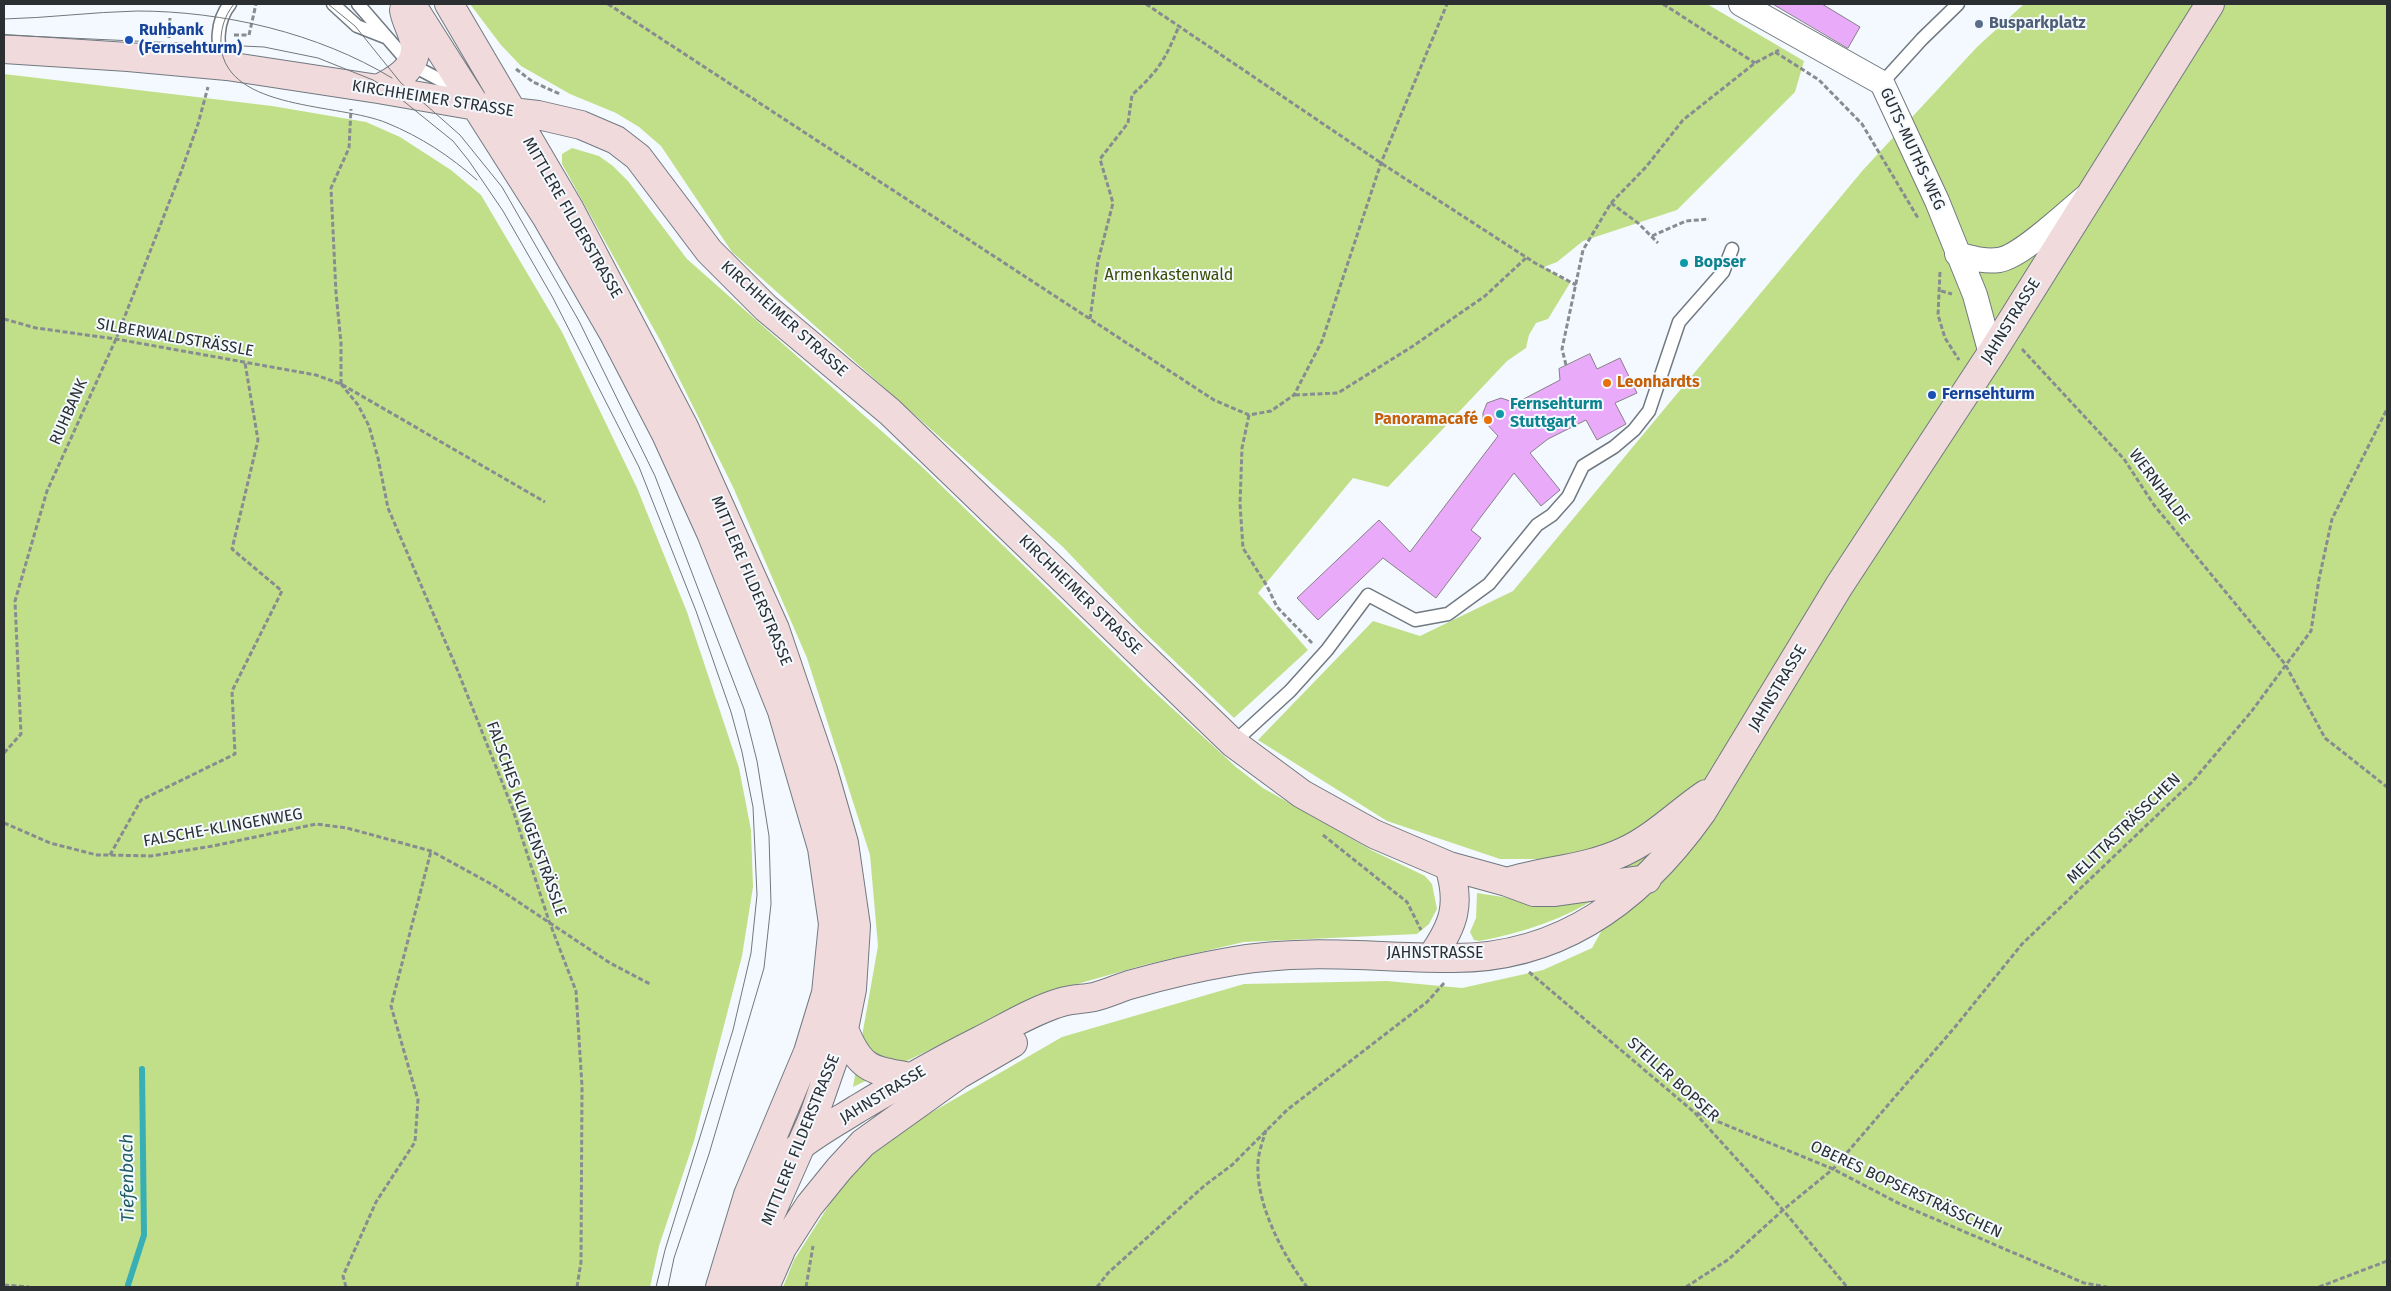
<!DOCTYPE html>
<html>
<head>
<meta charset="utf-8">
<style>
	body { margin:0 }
	#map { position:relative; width:2391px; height:1291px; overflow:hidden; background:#f3f9fe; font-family:"Fira Sans",sans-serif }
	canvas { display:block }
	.frame { position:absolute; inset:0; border:5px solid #2b2f32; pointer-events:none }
</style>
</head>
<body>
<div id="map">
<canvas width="2391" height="1291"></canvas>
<div class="frame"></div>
</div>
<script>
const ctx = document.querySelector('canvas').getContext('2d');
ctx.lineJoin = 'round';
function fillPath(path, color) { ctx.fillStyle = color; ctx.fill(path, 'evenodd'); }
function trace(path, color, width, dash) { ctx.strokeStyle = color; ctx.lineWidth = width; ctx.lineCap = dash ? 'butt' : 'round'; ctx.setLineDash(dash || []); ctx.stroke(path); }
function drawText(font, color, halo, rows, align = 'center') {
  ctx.font = font + ' "Fira Sans",sans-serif'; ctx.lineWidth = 4; ctx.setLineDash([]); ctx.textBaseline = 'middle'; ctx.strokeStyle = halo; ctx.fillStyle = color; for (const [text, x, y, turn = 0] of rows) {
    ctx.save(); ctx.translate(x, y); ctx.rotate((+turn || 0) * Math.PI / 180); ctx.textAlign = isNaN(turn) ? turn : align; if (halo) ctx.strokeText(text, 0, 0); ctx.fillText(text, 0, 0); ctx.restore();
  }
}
fillPath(new Path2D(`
	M470,4h1237l97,57 -9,31 -118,118 -94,31 -26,21 -13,5 26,16 -22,36 -12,4 -7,12 -3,13 -19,13 -119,126 -35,-9 -95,115 50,57 -74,68 -93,-89 -78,-82 -331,-295 -71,-106 -22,-19 -23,-14 -46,-19 -49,-28 -20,-21z
	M2024,4h363v1283h-1604l11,-27 69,-108 199,-115 182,-53 143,-3 75,7 81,-18 49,-22 40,-72 -61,-17h-71l-113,-38 -129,-81 115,-119 47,15 93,-45 350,-421 114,-123z
	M4,74l268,32 94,16 34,15 51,33 30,25 81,137 75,156 50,124 52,156 12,62 2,57 -11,69 -48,185 -35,105 -9,41h-646z
	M572,148l27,8 14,10 15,15 59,78 233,206 228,221 88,81 27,21 110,63 52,25 7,8 5,25 -8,15 -12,10 -173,8 -100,23 -95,27 -196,95 25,-141 -8,-91 -63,-197 -74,-171 -72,-145 -99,-178v-10z
	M1477,893l52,8 73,-6c-38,24 -79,38 -123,46l-5,-1 -4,-8 6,-14z`), '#c1df89');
trace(new Path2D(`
	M128,1285l16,-50 -2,-166`), '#38aeb5', 6);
const building = new Path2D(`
	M1773,4h49l38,23 -12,21z
	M1590,354l7,15 23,-11 17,35 -22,10 11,21 -29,16 -11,-20 -38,19 -18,14 30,37 -19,16 -27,-33 -43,57 10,8 -45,60 -53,-40 -65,62 -21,-22 82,-78 31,32 88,-116 -15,-16v-7l4,-10 14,-5 15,5 44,-23 -1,-11z`);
fillPath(building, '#eaaafa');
trace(building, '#867f87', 1);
const service = new Path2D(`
	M333,4l24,22 28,11
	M358,4l52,60 34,18 14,10
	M224,66c-8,-20 -8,-45 6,-62
	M1882,83l40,-44 36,-35
	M1233,743l57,-52 37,-41 41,-55 47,25 33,-6 41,-30 48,-59 15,-10 16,-18 15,-31 31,-19 20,-17 15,-19 30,-89 44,-50 9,-23`);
const minor = new Path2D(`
	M1741,4l141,79 55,118 38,94 16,59
	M1957,254c15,4 27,8 42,6 22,-3 68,-48 87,-63`);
const secondary = new Path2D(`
	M411,4l136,214 67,116 52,100 45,99 71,178 40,137 11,76 -7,69 -18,59 -60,143 -28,92
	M449,4l120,204 115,219 91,202 48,141 21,73 12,83 -4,63 -8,40 -31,89 -49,111 -17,58
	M4,49l124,8 99,9 151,23 133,23 27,3 43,10 35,15 22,17 71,94 57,57 124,104 343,331 69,51 72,40 75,32 58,16 27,10h21l92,-13
	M378,89c16,-8 38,-20 37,-41 0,-13 -9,-25 -11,-38
	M1507,882c39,-12 79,-13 116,-30 31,-14 55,-39 83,-58
	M1432,956c22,-31 29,-52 17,-90
	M844,1029c16,40 26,41 66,48
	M748,1195c17,-16 33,-33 51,-48 17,-14 39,-26 58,-38 40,-24 80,-47 122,-68 26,-13 55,-31 83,-39 10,-3 21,-3 32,-5 12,-3 23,-8 35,-12 35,-10 70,-18 105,-24 73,-13 146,-3 220,-3 109,0 188,-61 248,-146l137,-226 152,-232 219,-350
	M765,1287l17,-39 27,-42 30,-37 24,-26 95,-68 55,-32`);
trace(service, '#717981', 15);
trace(minor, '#717981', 26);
trace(secondary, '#717981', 30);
trace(new Path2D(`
	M608,4l606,396 35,15 22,-4 23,-16 28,-54 59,-178 66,-159
	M1146,4l235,159 154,100 41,22
	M1663,4l92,59
	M169,28l35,3
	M234,35h15l7,-31
	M169,38l1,-21
	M1775,52l44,28 43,44 56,94
	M516,69l17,13 27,12
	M1611,203l27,20 20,20
	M1652,236l34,-15 23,-2
	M1940,272l-2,43 7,23 14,22
	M1941,291l11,3
	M4,319l32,9 80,11 200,36 25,9 204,118
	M1090,319l8,-58 15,-58 -13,-44 28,-36 4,-28c27,-25 33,-35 47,-69
	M2022,349l102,110 30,46 131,159 40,74 62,49
	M1566,365l-4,-16 21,-99 28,-47 35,-36 37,-47 72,-57 24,-13
	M341,384l17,21 11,21 9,32 10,50 69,161 55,138 37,114 27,70 6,95 -1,176 -4,25
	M341,384v-41l-5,-50 -5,-105 18,-40 2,-39
	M1295,395l43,-2 75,-47 72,-50 42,-39
	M1249,415l-7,33 -2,56 3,44 24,38 10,21 35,36
	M4,753l17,-19 -6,-133 32,-110 69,-152 65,-167 17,-48 10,-37
	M4,823l46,20 47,12h13l41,1 62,-10 103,-22 31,4 84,23 62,34 117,78 40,21
	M1323,835l84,67 14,28
	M110,855l31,-55 94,-46 -3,-63 50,-100 -50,-42 26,-109 -13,-77
	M1529,972l165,140 89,98 64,77
	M1697,1113l136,56 67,35 184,79 23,4
	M1266,1130c-3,11 -8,23 -8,34 -2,41 25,91 49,123
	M4,1285l25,2
	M346,1287l-3,-11 33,-74 39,-60 3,-42 -27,-94 40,-155
	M806,1287l7,-41
	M1097,1287l11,-14 96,-87 28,-21 55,-55 140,-108 18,-20
	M1686,1287l43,-28 54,-49 50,-41 122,-142 67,-83 171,-163 58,-69 60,-81 8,-52 13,-60 55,-110
	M2319,1287l68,-26`), '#878c90', 3, [5, 2.5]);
trace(service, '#fff', 12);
trace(minor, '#fff', 24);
trace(secondary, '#f1dadc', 28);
trace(new Path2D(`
	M234,4c-10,12 -14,27 -13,43 7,64 118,56 166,76 34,14 63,33 90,57
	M328,4l27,22 46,57 59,52 42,52 77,134 76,155 89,233 13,52 12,75 2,68 -7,64 -55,186 -35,104 -6,29
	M4,19c44,-1 88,-7 133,-8 86,0 181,22 255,67
	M4,35l260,12 54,11 55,22 18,11 62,50 16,20 34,50 50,87 86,169 57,144 35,101 11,40 11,55 4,88 -6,58 -18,77 -68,220 -9,37`), '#72777a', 1);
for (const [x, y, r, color] of [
	[1979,24,5,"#5c6f8a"],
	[129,40,5,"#1a4fb4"],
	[1684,263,5,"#0f9aa8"],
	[1607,383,5,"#e8710a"],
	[1932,395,5,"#1a4fb4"],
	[1500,414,5,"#0f9aa8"],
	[1488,420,5,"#e8710a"]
]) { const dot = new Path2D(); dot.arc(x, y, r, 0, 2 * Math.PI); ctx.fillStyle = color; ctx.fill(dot); trace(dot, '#f3f9fe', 2); }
drawText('bold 16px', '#4e5e75', '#f3f9fe', [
	["Busparkplatz",1989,24]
], 'left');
drawText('bold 16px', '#164399', '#f3f9fe', [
	["Ruhbank",139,31],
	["(Fernsehturm)",139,49],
	["Fernsehturm",1942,395]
], 'left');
drawText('16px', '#2b2f32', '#f3f9fe', [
	["KIRCHHEIMER STRASSE",433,99,9],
	["GUTS-MUTHS-WEG",1912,149,65],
	["MITTLERE FILDERSTRASSE",572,218,60],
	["KIRCHHEIMER STRASSE",784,319,42],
	["JAHNSTRASSE",2011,321,-58],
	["SILBERWALDSTRÄSSLE",175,338,10],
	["RUHBANK",69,412,-66],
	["WERNHALDE",2159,487,53],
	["MITTLERE FILDERSTRASSE",751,581,67],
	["KIRCHHEIMER STRASSE",1080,595,44],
	["JAHNSTRASSE",1778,688,-59],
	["FALSCHES KLINGENSTRÄSSLE",526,819,70],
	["FALSCHE-KLINGENWEG",223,828,-10],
	["MELITTASTRÄSSCHEN",2124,829,-44],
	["JAHNSTRASSE",1435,954],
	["STEILER BOPSER",1673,1080,42],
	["JAHNSTRASSE",883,1095,-31],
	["MITTLERE FILDERSTRASSE",801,1140,-68],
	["OBERES BOPSERSTRÄSSCHEN",1906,1190,25]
]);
drawText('bold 16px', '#0d838f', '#f3f9fe', [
	["Bopser",1694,263],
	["Fernsehturm",1510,405],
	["Stuttgart",1510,423]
], 'left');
drawText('16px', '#384b02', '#f3f9fe', [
	["Armenkastenwald",1169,276]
]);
drawText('bold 16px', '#c56008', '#f3f9fe', [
	["Leonhardts",1617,383],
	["Panoramacafé",1478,420,"right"]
], 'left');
drawText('italic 18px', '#1c5c60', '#f3f9fe', [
	["Tiefenbach",128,1178,-91]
]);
</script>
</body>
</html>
